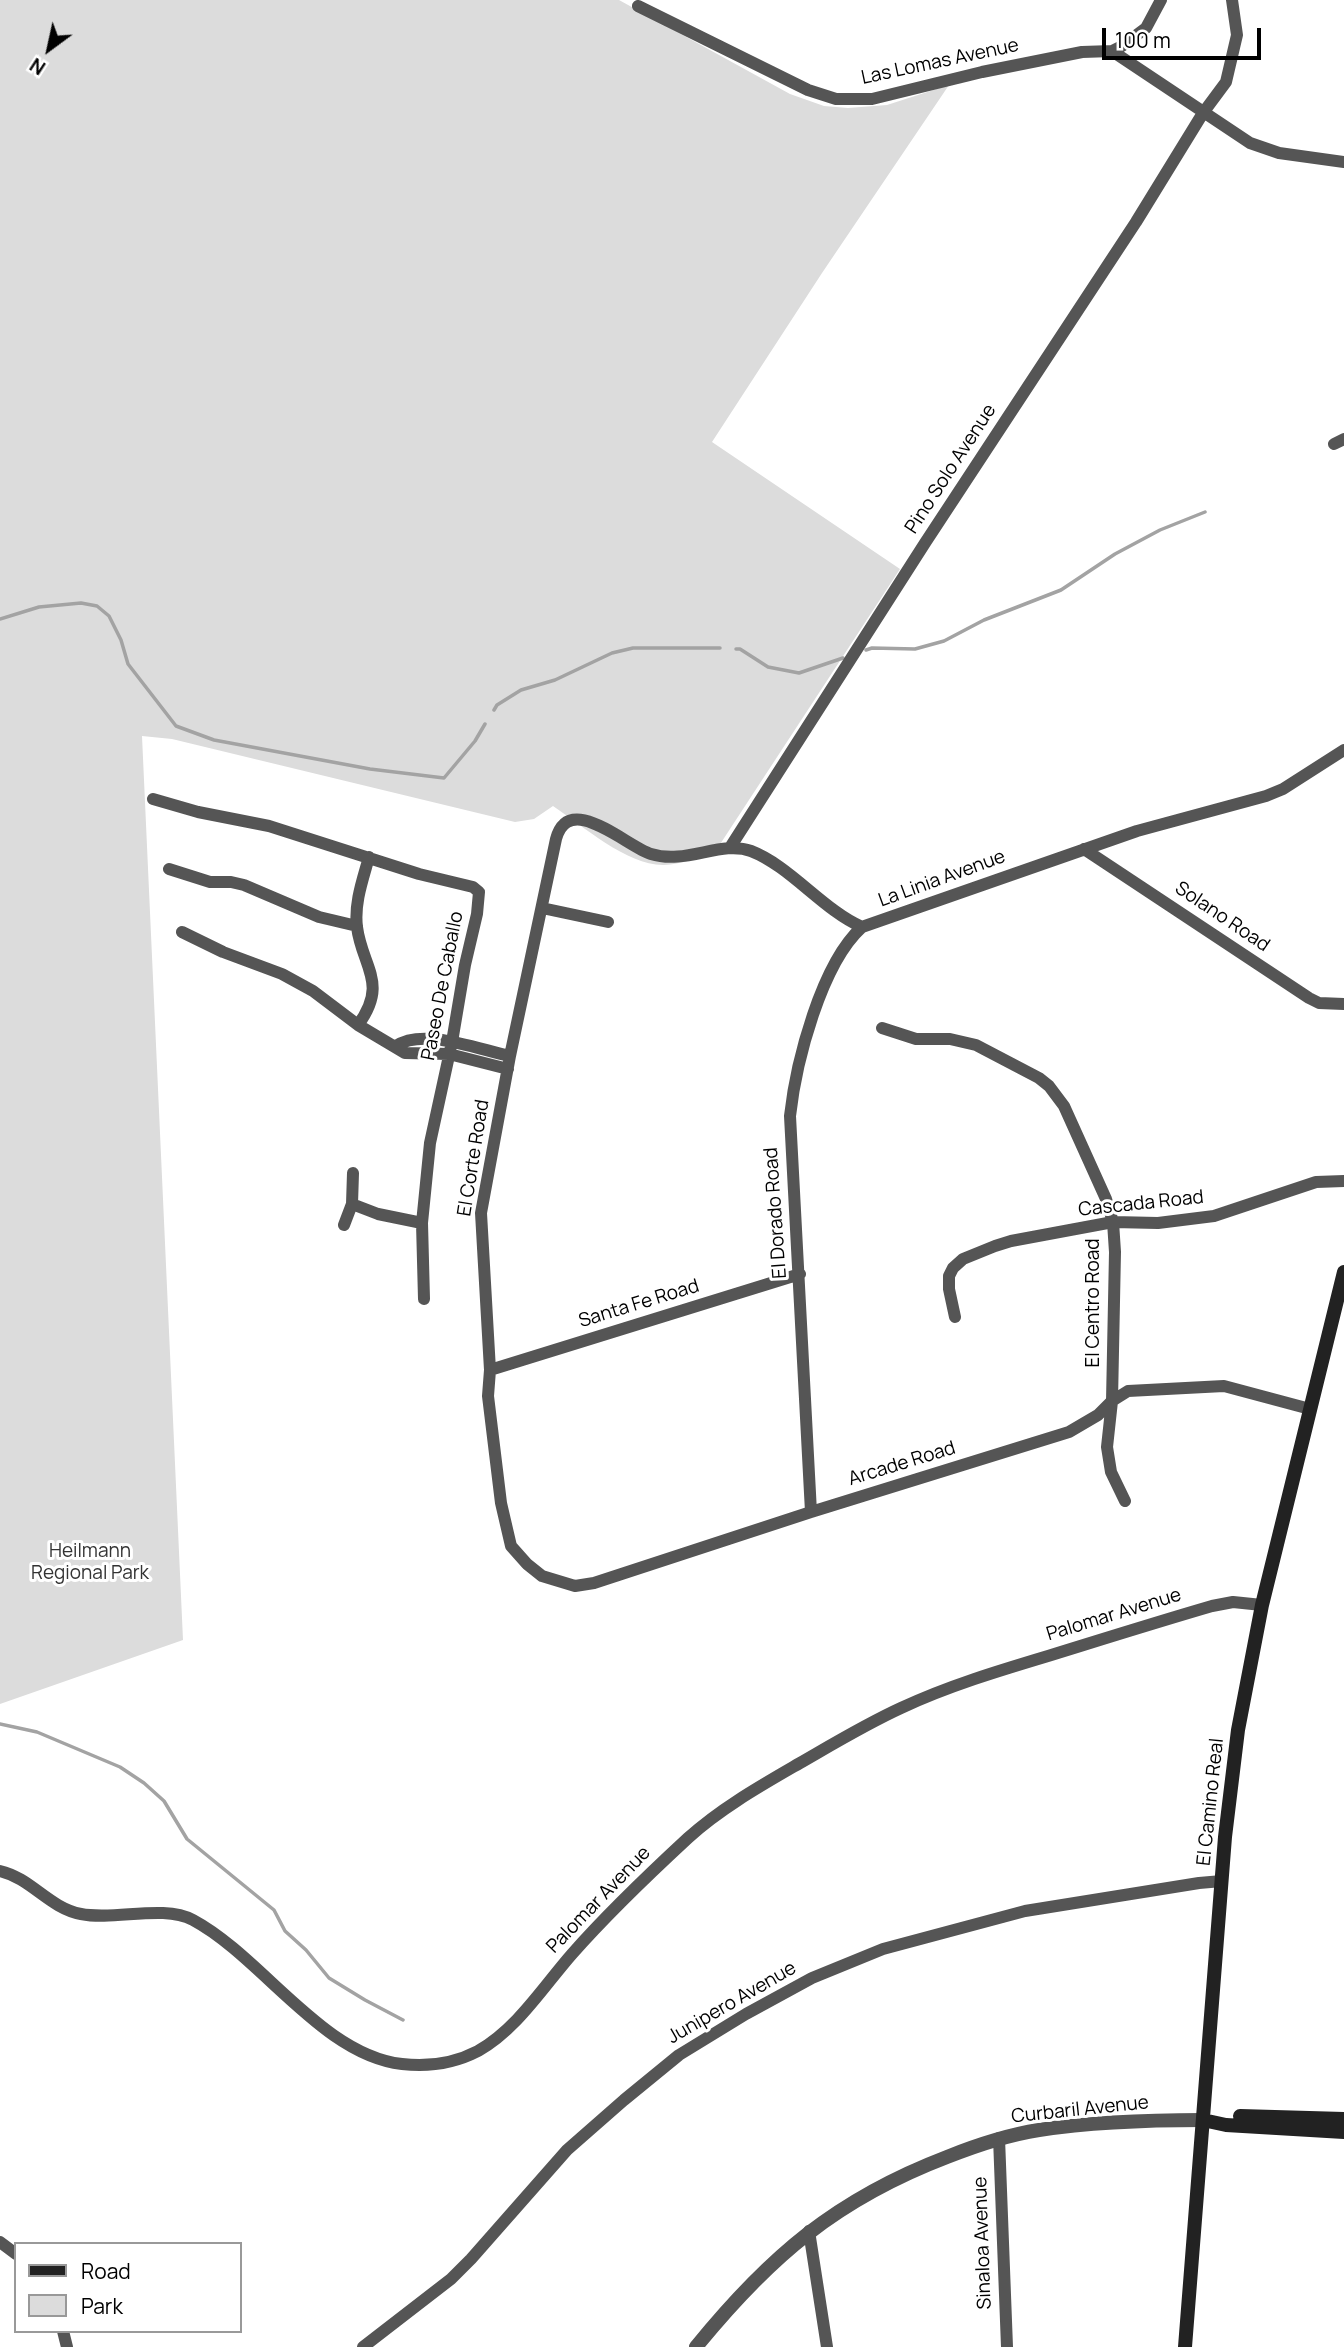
<!DOCTYPE html>
<html>
<head>
<meta charset="utf-8">
<style>
	body { margin:0 }
	#map { position:relative; width:1344px; height:2347px; overflow:hidden; background:#fff; font-family:Manrope,sans-serif }
	canvas { display:block }
	.legend { position:absolute; left:14px; top:2242px; width:228px; height:91px; box-sizing:border-box; background:#fff; border:2px solid #999; margin:0; padding:9px 12px; list-style:none; font-size:21px; color:#000 }
	.legend li { display:flex; align-items:center; gap:14px; height:35px }
	.legend b { width:35px; border:2px solid #999 }
	.north { position:absolute; left:14px; top:14px; width:70px; height:70px; -webkit-text-stroke:5px #fff; paint-order:stroke; rotate:213deg; font-size:19px; font-weight:700; line-height:28px; text-align:center; color:#000 }
	.north::after { content:''; display:block; margin:auto; width:24px; height:32px; background:#000; clip-path:polygon(50% 0,100% 100%,50% 72%,0 100%) }
	.scale { position:absolute; left:1102px; top:28px; width:159px; height:32px; box-sizing:border-box; border:4px solid #000; border-top:0; padding-left:9px; font-size:21px; line-height:24px; white-space:nowrap; color:#000; -webkit-text-stroke:5px #fff; paint-order:stroke }
</style>
</head>
<body>
<div id="map">
<canvas width="1344" height="2347"></canvas>
<ul class="legend">
<li><b style="height:9px;background:#222"></b>Road</li>
<li><b style="height:19px;background:#dcdcdc"></b>Park</li>
</ul>
<div class="north">N</div>
<div class="scale">100 m</div>
</div>
<script>
const ctx = document.querySelector('canvas').getContext('2d');
ctx.lineJoin = 'round';
function fillPath(path, color) { ctx.fillStyle = color; ctx.fill(path, 'evenodd'); }
function trace(path, color, width, dash) { ctx.strokeStyle = color; ctx.lineWidth = width; ctx.lineCap = dash ? 'butt' : 'round'; ctx.setLineDash(dash || []); ctx.stroke(path); }
function drawText(font, color, halo, rows, align = 'center') {
  ctx.font = font + ' Manrope,sans-serif'; ctx.lineWidth = 6; ctx.setLineDash([]); ctx.textBaseline = 'middle'; ctx.strokeStyle = halo; ctx.fillStyle = color; for (const [text, x, y, turn = 0] of rows) {
    ctx.save(); ctx.translate(x, y); ctx.rotate((+turn || 0) * Math.PI / 180); ctx.textAlign = isNaN(turn) ? turn : align; if (halo) ctx.strokeText(text, 0, 0); ctx.fillText(text, 0, 0); ctx.restore();
  }
}
fillPath(new Path2D(`
	M0,0h619l171,94 34,12 24,2 39,-3 62,-20 -127,188 -110,169 188,127 -187,286c-16,3 -32,9 -49,10 -36,1 -81,-39 -111,-59l-19,13 -19,3 -343,-83 -30,-3 41,904 -183,64z`), '#dcdcdc');
trace(new Path2D(`
	M0,619l39,-12 42,-4 16,3 12,10 12,24 7,24 48,62 38,14 156,29 74,9 31,-37 10,-17
	M736,649h4l28,18 31,6 44,-15
	M866,650l6,-2 43,1 29,-8 40,-21 77,-30 54,-36 45,-24 45,-18
	M494,710l3,-5 24,-15 34,-10 57,-27 21,-5h87
	M0,1724l37,8 83,35 24,16 20,18 23,38 87,71 11,21 21,19 23,28 36,22 38,20`), '#a3a3a3', 3.5);
trace(new Path2D(`
	M638,6l170,84 28,9h36l110,-27 100,-20 30,-1 10,-5 24,-18 15,-28
	M1112,51l138,92 29,10 65,9
	M1334,444l10,-5
	M153,799l45,13 71,14 150,48 54,13 6,5 -2,22 -12,51 -13,77 -22,101 -8,80 2,76
	M731,846l194,-303 211,-321 67,-109 23,-31 11,-47 -5,-35
	M1084,849l225,149 10,5 25,1
	M169,869l41,13h21l13,3 75,32 38,9
	M542,908l66,14
	M182,932l41,20 59,22 31,17 45,34 47,28 44,1 59,15
	M358,1025c31,-42 4,-58 -1,-98 -3,-24 6,-48 12,-70
	M882,1028l34,11h34l26,6 63,33 10,8 15,20 42,93 7,23 2,30 -3,149 -5,46 4,25 14,29
	M396,1046c27,-19 84,4 114,10
	M352,1204l26,10 44,9
	M344,1225l8,-21 1,-31
	M955,1317l-6,-28v-13l4,-8 10,-9 32,-13 16,-5 102,-19 45,1 56,-7 102,-34 28,-1
	M490,1370l310,-96
	M1310,1409l-86,-23 -96,5 -16,10 -14,14 -29,17 -258,80 -217,71 -19,3 -33,-10 -15,-12 -16,-18 -10,-43 -13,-107 2,-26 -9,-157 29,-157 46,-217c13,-48 70,7 95,15 35,11 70,-14 100,-3 39,15 72,59 111,76l275,-96 129,-35 17,-7 61,-39
	M811,1512l-21,-396c6,-54 31,-152 72,-189
	M0,1871c31,7 49,37 81,43 34,7 82,-10 112,6 69,37 129,135 209,144 26,3 53,-1 76,-13 39,-22 65,-64 94,-97 36,-41 76,-79 116,-116 33,-30 74,-53 112,-75 33,-19 66,-39 101,-55 47,-22 97,-37 147,-52 55,-17 109,-34 164,-50l21,-4 29,3
	M999,2138l8,209
	M809,2231l18,116
	M0,2242l16,12
	M63,2331l4,16
	M363,2347l88,-68 20,-20 96,-109 57,-50 55,-45 67,-41 66,-36 71,-29 142,-38 174,-28 23,-2`), '#555', 12);
trace(new Path2D(`
	M696,2347c74,-91 141,-148 251,-190 30,-12 60,-22 92,-27 53,-8 110,-10 164,-10`), '#555', 14);
trace(new Path2D(`
	M1240,2116l104,3
	M1203,2120l23,5 118,7
	M1185,2347l40,-510 13,-107 24,-125 82,-333`), '#222', 14);
drawText('19px', '#000', '#fff', [
	["Las Lomas Avenue",940,62,-12],
	["Pino Solo Avenue",951,469,-57],
	["La Linia Avenue",942,879,-20],
	["Solano Road",1222,917,34],
	["Paseo De Caballo",443,986,-79],
	["El Corte Road",474,1158,-81],
	["Cascada Road",1141,1204,-6],
	["El Dorado Road",776,1213,-94],
	["El Centro Road",1094,1303,-90],
	["Santa Fe Road",639,1304,-17],
	["Arcade Road",902,1464,-17],
	["Palomar Avenue",1114,1615,-17],
	["El Camino Real",1211,1802,-84],
	["Palomar Avenue",599,1900,-46],
	["Junipero Avenue",732,2003,-30],
	["Curbaril Avenue",1080,2110,-6],
	["Sinaloa Avenue",983,2243,-92]
]);
drawText('19px', '#333', '#fff', [
	["Heilmann",90,1552],
	["Regional Park",90,1574]
]);
</script>
</body>
</html>
